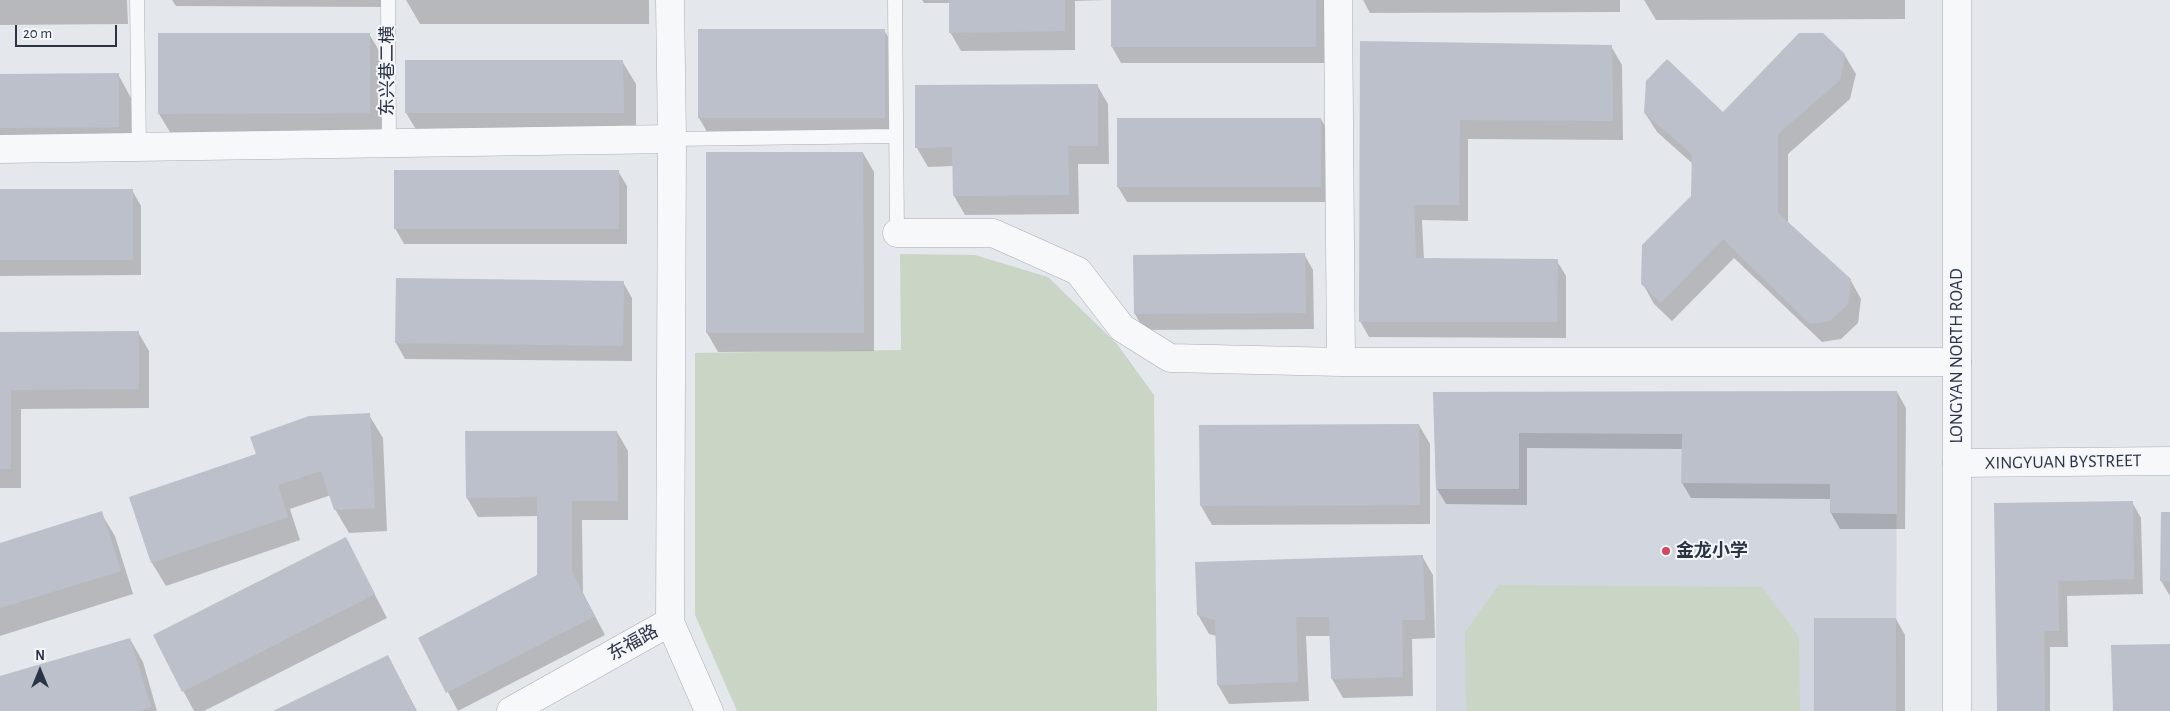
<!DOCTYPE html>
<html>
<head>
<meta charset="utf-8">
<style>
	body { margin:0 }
	#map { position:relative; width:2170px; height:711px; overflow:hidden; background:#e4e7ec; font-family:"Alegreya Sans",sans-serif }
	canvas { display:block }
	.north { position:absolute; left:15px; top:646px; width:50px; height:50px; -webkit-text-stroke:4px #f4f6f9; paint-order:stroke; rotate:0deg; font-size:14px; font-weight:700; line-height:20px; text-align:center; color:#2b3445 }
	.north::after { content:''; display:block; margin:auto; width:18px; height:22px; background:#2b3445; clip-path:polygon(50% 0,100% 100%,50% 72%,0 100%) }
	.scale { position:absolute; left:15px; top:25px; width:102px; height:22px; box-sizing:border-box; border:2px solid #2b3445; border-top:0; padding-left:6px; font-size:15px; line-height:18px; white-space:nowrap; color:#2b3445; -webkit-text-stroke:4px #f4f6f9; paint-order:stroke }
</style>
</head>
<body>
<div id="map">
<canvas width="2170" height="711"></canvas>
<div class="north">N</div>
<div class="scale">20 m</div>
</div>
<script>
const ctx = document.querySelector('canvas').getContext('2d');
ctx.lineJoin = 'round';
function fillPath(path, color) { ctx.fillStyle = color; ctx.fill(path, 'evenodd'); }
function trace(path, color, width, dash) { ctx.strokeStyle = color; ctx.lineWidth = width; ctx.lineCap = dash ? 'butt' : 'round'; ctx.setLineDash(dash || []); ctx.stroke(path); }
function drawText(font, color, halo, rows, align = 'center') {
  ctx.font = font + ' "Alegreya Sans","Noto Sans SC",sans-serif'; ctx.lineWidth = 4; ctx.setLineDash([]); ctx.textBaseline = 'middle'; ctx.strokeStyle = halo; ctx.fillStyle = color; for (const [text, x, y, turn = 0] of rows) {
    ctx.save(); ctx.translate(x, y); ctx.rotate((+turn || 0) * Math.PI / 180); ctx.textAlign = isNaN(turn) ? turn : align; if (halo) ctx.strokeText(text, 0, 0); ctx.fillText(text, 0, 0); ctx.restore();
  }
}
fillPath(new Path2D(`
	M1897,391l-1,320h-460v-222l-3,-97z`), '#d2d6de');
fillPath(new Path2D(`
	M900,254l75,1 73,22 69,67 37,51 3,316h-420l-42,-96v-262l206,-3z
	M1499,585l263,2 37,50 1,74h-334l-1,-79z`), '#c9d6c5');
fillPath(new Path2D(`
	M0,0h127l1,24 -128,1z
	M172,0h211v7l-207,-1z
	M406,0h243v24h-229z
	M922,0h183l-30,1v49l-114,1 -11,-19v-29h-26z
	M1112,0h212v63h-203l-9,-16z
	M1363,0h257v12l-250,1z
	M1644,0h261v19l-249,1z
	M699,30h185l11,19v88h-185l-11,-19z
	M369,34l14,23v79l-210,1 -14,-23z
	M1361,42l250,4 11,19 1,75 -155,-1v82l-46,-1 2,39 133,2 9,15v62l-197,-1 -9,-16z
	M1844,54l12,20 -6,25 -62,55v70l62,55 11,20 -3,24 -17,16 -19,3 -88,-84 -62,63 -18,-17 -11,-20 49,-87 1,-33 -36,-32 -12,-19 78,1z
	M622,61l14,23v52h-216l-14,-23z
	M118,74l13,24 1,52 -132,1v-76z
	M1097,85l11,19 1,60h-31l1,50 -114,1 -11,-19v-30l-26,1 -11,-19z
	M1321,119l9,16v67h-203l-9,-15z
	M863,153l11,19v179l-156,1 -11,-19z
	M618,171l9,15v58h-223l-9,-16z
	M0,190h132l9,16v69l-141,1z
	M1304,254l9,16 1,59 -170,1 -9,-16 -1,-58z
	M397,279l226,3 9,16v63l-227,-2 -9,-16z
	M138,332l11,19v57l-128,1v79h-21v-155z
	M1897,392l9,16 -1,121h-65l-9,-16v-14l-140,-1 -9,-15 1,-34 -156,-1v57l-81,-1 -9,-15 -3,-95z
	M369,415l14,23 4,93 -38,2 -14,-24 -4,-14 -41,14 10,31 -134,46 -14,-23 -22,-65z
	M1419,425l11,19v80l-218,1 -11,-19z
	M617,432l11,19v69h-46l1,73 22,42 -147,76 -39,-73 119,-62v-60l-60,1 -11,-19z
	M2132,502l9,16 2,76 -76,2 1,51h-18v64h-51l-1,-78z
	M101,513l14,23 18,58 -133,42v-92z
	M2162,513h8v83l-9,-15z
	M346,539l41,79 -183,93h-10l-40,-75z
	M1422,556l11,19 2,63 -23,1 1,57 -70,2 -11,-19 -1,-43h-25l3,65 -80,3 -11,-19 -1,-49 -8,-2 -11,-19z
	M1896,619l9,16v76h-90z
	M130,639l13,23 14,49h-157v-34z
	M388,656l29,55h-141z`), '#0003');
fillPath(new Path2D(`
	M949,0h116v31l-116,2z
	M1111,0h205v47h-205z
	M698,29h187v89h-187z
	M158,33h212v80l-212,1z
	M1799,33h24l22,21 -5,26 -62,54v79l73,66 -3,25 -18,17 -20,3 -87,-85 -62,64 -20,-19 1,-39 49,-49 1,-42 -48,-41 2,-32 21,-22 56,53z
	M1360,41l252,4 1,76 -153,-1 -1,85h-45l2,53 142,1 -1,63h-198z
	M405,60h218l1,53h-219z
	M119,73v54l-119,1v-54z
	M1098,84v62h-30l1,49 -116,1 -1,-49 -37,1v-63z
	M1117,118h204v69h-204z
	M706,152h157l1,181h-158z
	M394,170h225v59h-225z
	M0,189h133v71h-133z
	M1305,253l1,60 -172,1 -1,-59z
	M396,278l228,3 -1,65 -228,-3z
	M139,331v58l-128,1v79h-11v-137z
	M1897,391v123l-67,-1v-29l-149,-1 1,-49 -163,-1v56h-83l-3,-97z
	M370,413l5,95 -41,2 -13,-39 -43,14 10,32 -137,46 -22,-66 127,-43 -6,-17 59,-21z
	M1419,424l1,81 -220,1 -1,-81z
	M465,431h152l1,70h-46v71l23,44 -149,77 -28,-55 119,-63v-78l-71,1z
	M2133,501l1,78 -76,2 1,50h-15l1,80h-48l-3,-208z
	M102,511l19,60 -121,37v-65z
	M2161,512h9v70l-10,-1z
	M346,537l29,57 -193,98 -29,-57z
	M1423,555l2,65h-23l1,57 -72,2 -2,-62h-33l2,65 -81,3 -2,-65 -18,-5 -2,-53z
	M1814,618h82v93h-82z
	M130,638l21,69 -14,4h-137v-35z
	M2170,644v67h-57l-2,-66z
	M388,655l28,56h-143z`), '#bbc0ca');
const service = new Path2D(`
	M137,0l2,147
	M388,0l1,143
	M895,0l2,233
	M672,139l224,-3`);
const minor = new Path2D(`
	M670,0l2,139 -2,483 39,89
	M1338,0l3,362
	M0,149l672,-10
	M897,233h96l85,38 44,57 48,30 171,4h616
	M1957,463l213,-2
	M511,711l159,-89`);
const tertiary = new Path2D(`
	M1957,711v-711`);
trace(service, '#a9aeb7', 15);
trace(minor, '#a9aeb7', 29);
trace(tertiary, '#a9aeb7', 29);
trace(service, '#f7f8fa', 14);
trace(minor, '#f7f8fa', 28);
trace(tertiary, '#f7f8fa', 28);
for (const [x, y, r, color] of [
	[1666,551,5,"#d1495b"]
]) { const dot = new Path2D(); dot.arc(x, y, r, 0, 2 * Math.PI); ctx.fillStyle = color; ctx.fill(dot); trace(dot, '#f4f6f9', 2); }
drawText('18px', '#2b3445', '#f4f6f9', [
	["东兴巷二横",388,71,-90],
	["LONGYAN NORTH ROAD",1957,356,-90],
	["XINGYUAN BYSTREET",2063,462,-1],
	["东福路",633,643,-29]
]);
drawText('bold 18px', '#2b3445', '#f4f6f9', [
	["金龙小学",1676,551]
], 'left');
</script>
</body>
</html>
